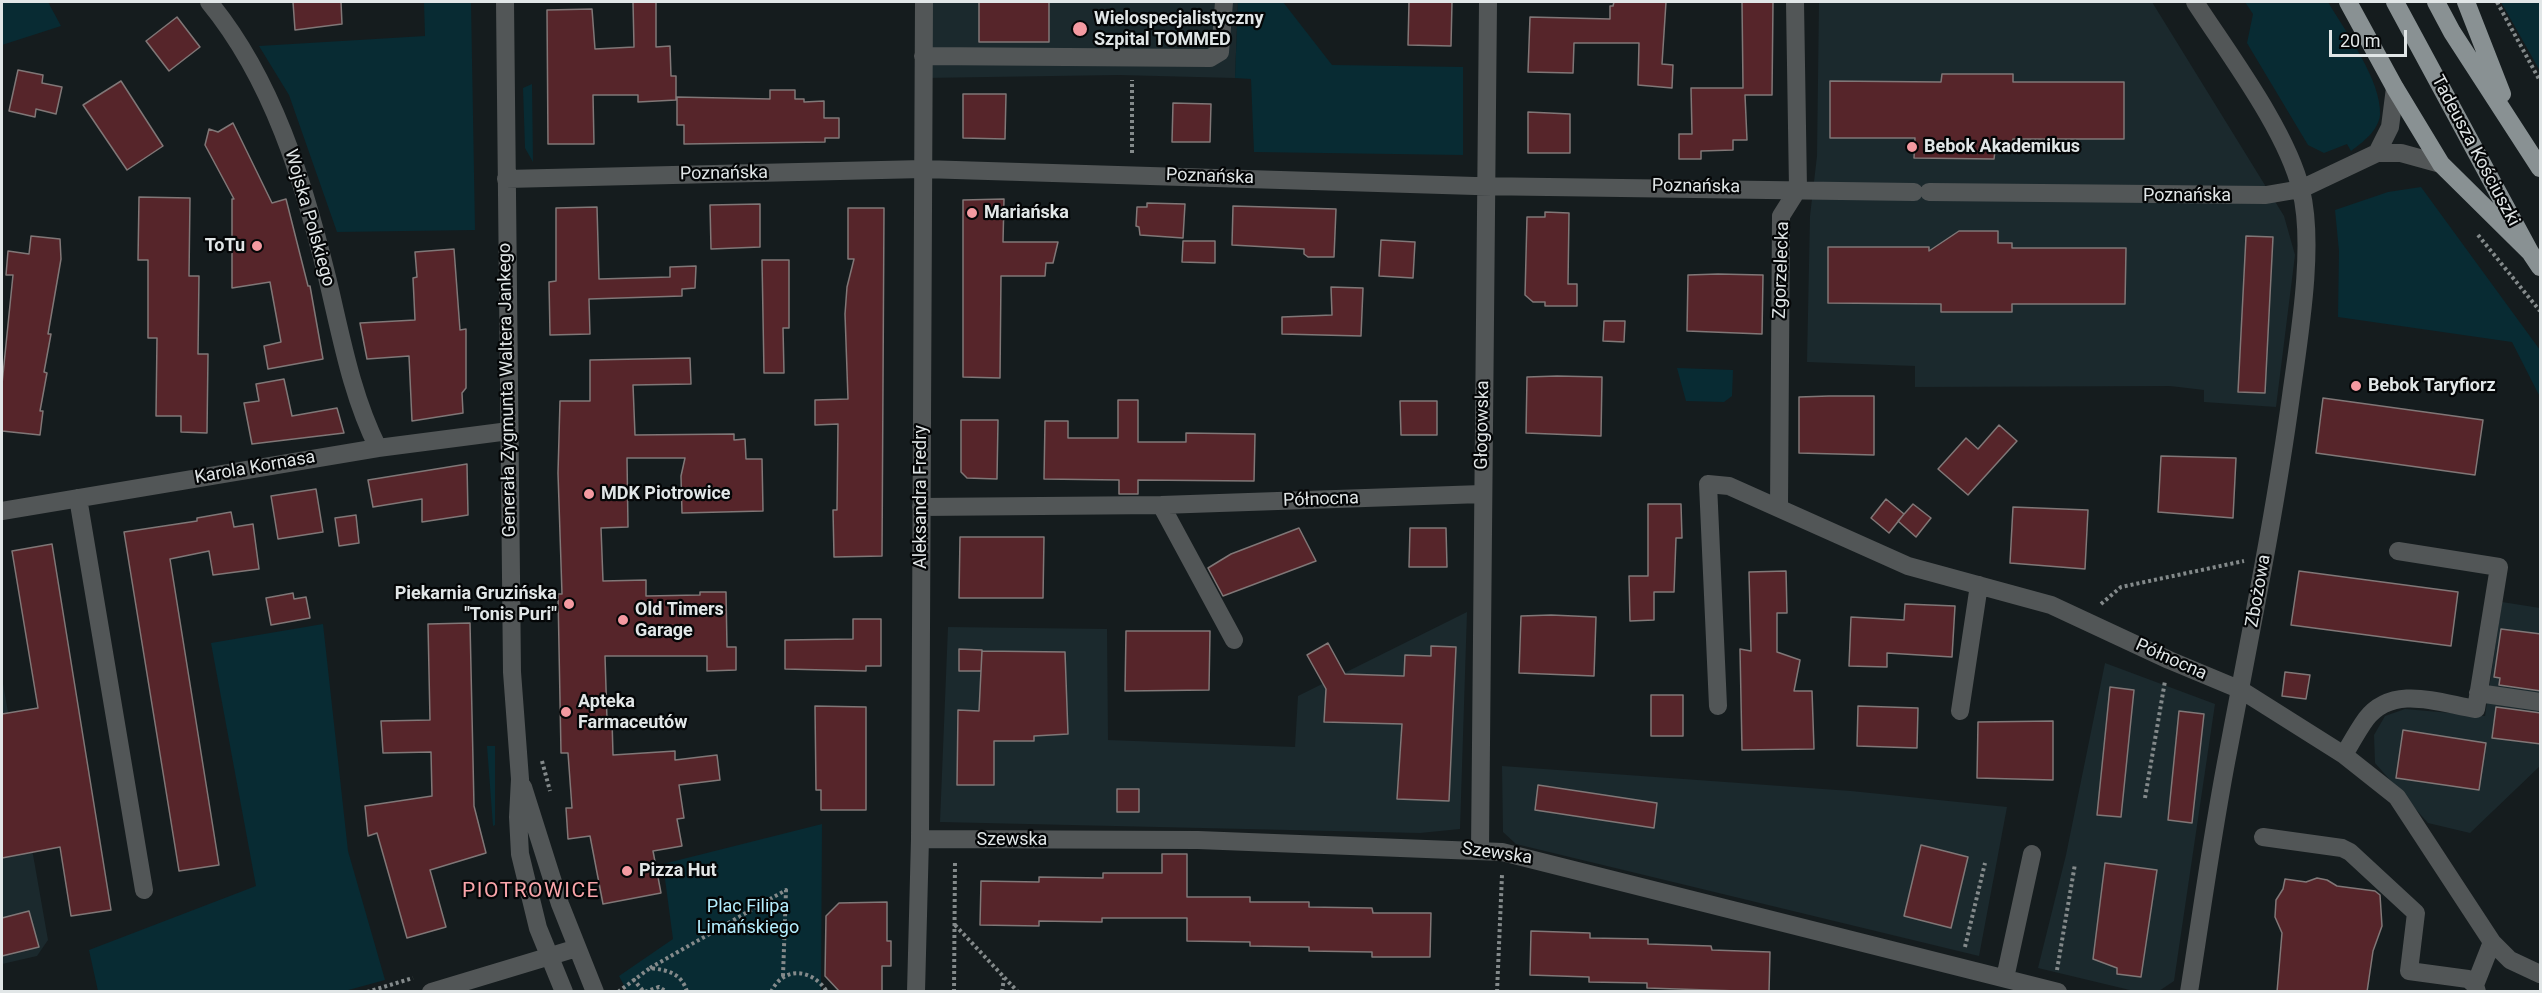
<!DOCTYPE html>
<html>
<head>
<meta charset="utf-8">
<style>
	body { margin:0 }
	#map { position:relative; width:2542px; height:993px; overflow:hidden; background:#151c1e; font-family:Roboto,sans-serif }
	canvas { display:block }
	.frame { position:absolute; inset:0; border:3px solid #e1e6e7; pointer-events:none }
	.scale { position:absolute; left:2329px; top:30px; width:78px; height:27px; box-sizing:border-box; border:3px solid #e1e6e7; border-top:0; padding-left:8px; font-size:18px; line-height:21px; white-space:nowrap; color:#e1e6e7; -webkit-text-stroke:4px #040607; paint-order:stroke }
</style>
</head>
<body>
<div id="map">
<canvas width="2542" height="993"></canvas>
<div class="frame"></div>
<div class="scale">20 m</div>
</div>
<script>
const ctx = document.querySelector('canvas').getContext('2d');
ctx.lineJoin = 'round';
function fillPath(path, color) { ctx.fillStyle = color; ctx.fill(path, 'evenodd'); }
function trace(path, color, width, dash) { ctx.strokeStyle = color; ctx.lineWidth = width; ctx.lineCap = dash ? 'butt' : 'round'; ctx.setLineDash(dash || []); ctx.stroke(path); }
function drawText(font, color, halo, rows, align = 'center') {
  ctx.font = font + ' Roboto,sans-serif'; ctx.lineWidth = 4.5; ctx.setLineDash([]); ctx.textBaseline = 'middle'; ctx.strokeStyle = halo; ctx.fillStyle = color; for (const [text, x, y, turn = 0] of rows) {
    ctx.save(); ctx.translate(x, y); ctx.rotate((+turn || 0) * Math.PI / 180); ctx.textAlign = isNaN(turn) ? turn : align; if (halo) ctx.strokeText(text, 0, 0); ctx.fillText(text, 0, 0); ctx.restore();
  }
}
fillPath(new Path2D(`
	M924,2h314l-3,76 -116,-3 -195,3z
	M1819,2h333l132,214 11,39 -19,152 -72,-5v-12l-34,-4 -255,1v-21l-108,-4 3,-146 7,-60z
	M2502,602l38,6v158l-70,67 -42,-10 -53,-60 -1,-28 11,-19 20,-7 80,7z
	M1467,612l-7,217 -40,4 -480,-11 8,-195 159,2 1,111 187,7 3,-51z
	M2105,663l110,41 -41,277 -15,10h-25l-96,-23 28,-113z
	M2,678l46,262 -11,16 -35,8z
	M1502,766l349,25 156,16 -28,149 -463,-112 -13,-12z`), '#1b292d');
fillPath(new Path2D(`
	M2,2h46l13,24 -59,19z
	M424,2h47l4,228 -138,2 -48,-137 -30,-49 166,-10z
	M1238,2h45l49,63 131,2v88l-209,-3 -3,-73 -16,-1z
	M2245,2h83c17,29 54,79 52,113 -2,16 -17,27 -29,36l-4,-7 -23,9 -16,-8 -61,-102 6,-29z
	M2501,2h39v69z
	M532,84l1,78 -8,-14 -2,-60z
	M2421,187l119,163v47l-28,-55 -174,-25 1,-66 -4,-41 53,-18z
	M1677,368l56,2 -1,26 -8,6 -38,-1z
	M323,624l25,227 37,129 -44,12 -243,-1 -9,-41 167,-64 -45,-243z
	M487,746h8v79l-2,1z
	M822,824l-1,167h-194l-8,-15 54,-37 -10,-75z`), '#082b33');
const building = new Path2D(`
	M293,2h48l1,22 -47,6z
	M633,2h23v45l14,-1 1,30h5v24l-38,2v-7h-45l1,49h-46l-1,-134 45,-1 3,40 39,-2z
	M979,2h70v40h-70z
	M1409,2h43l-1,44 -43,-1z
	M1614,2h52l-4,62 11,1 -1,23 -34,-3 1,-42h-65l-1,30 -45,-1 2,-55 80,2v-13h3z
	M1742,2h31l-1,93h-27l2,45h-14v10l-32,1v8h-22v-25h13l-1,-46h52z
	M177,17l23,30 -31,24 -23,-30z
	M18,70l25,5 -1,8 20,4 -6,27 -20,-5 -1,8 -26,-6z
	M1942,74h71v8h111v57h-111l-1,4h-16l-2,16 -80,-1 1,-20h-85v-57l111,1z
	M121,81l42,65 -36,24 -44,-65z
	M770,90h25v9h9v3l20,-1v17h15v20h-14v4l-141,2v-19h-7v-28l93,2z
	M963,94h43l-1,45 -42,-1z
	M1173,103l38,1 -1,38h-38z
	M1528,112l42,2v39h-42z
	M233,123l39,80 14,-4 22,87h2l13,73 -55,10 -4,-23 17,-4 -11,-60 -38,6v-89h2l-29,-54 4,-16 9,3z
	M139,197l51,1 -1,78h10l-1,78h10l-1,79 -26,-1v-16h-25l1,-78h-9v-78h-10z
	M1004,199l-1,43h55l-5,21h-7l-1,13h-44l-1,102 -37,-1v-177z
	M1147,203l38,1 -2,34 -43,-3 -1,-8 -3,-1 1,-19h10z
	M760,204v43l-49,2 -1,-44z
	M1233,206l103,3 -2,48h-26l-4,-3v-5l-72,-4z
	M597,207l2,72 71,-2v-10l26,-1 -1,22 -13,1v7l-93,3 1,35 -40,1 -1,-53 7,-1v-73z
	M848,208h36l-2,348 -48,1 -1,-47h4l1,-86 -23,1v-25l33,-1 -3,-85 2,-27 7,-28h-6z
	M1545,212l24,1 -1,71h9v22h-32v-4h-12l-8,-7 2,-78h18z
	M1959,231h39v12h14v5h114l-1,56h-113v8h-71v-8l-113,-1v-56h101v4z
	M31,236l29,3 1,20 -13,75h3l-7,38 3,1 -7,38h3l-3,24 -38,-4v-47l11,-109h-7l2,-24 21,3z
	M2246,236l27,1 -8,156 -27,-1z
	M1381,240l34,2 -2,36 -34,-2z
	M1183,241h32v22l-33,-1z
	M454,249l6,81 6,-1v59l-4,5 1,20 -51,8 -3,-65 -42,3 -7,-36 55,-3 -2,-42 4,-1 -2,-25z
	M762,260h27v68h-6l1,45h-20z
	M1718,274l45,1 -1,59 -75,-3 1,-56z
	M1331,287l32,1 -2,48 -79,-2v-17l50,-2z
	M1604,321h21l-1,21 -21,-1z
	M690,358l1,26 -58,1 2,50 99,-1v6l11,-1 1,20h16l1,52 -81,2 -1,-37 4,-18h-58l1,69 -27,1 2,53 43,-1v16l54,-1v-3h26l1,55h9v23l-29,1v-15h-102l2,64h5l1,35 62,-4v9l42,-5 3,25 -41,5 5,33 -7,1 5,27 -29,5 8,42 -58,11 -13,-68 -22,3 -2,-31h6l-4,-55h-7l-3,-159h4l-4,-121 2,-72h30v-41z
	M1557,376l45,1 -1,59 -75,-3 1,-56z
	M284,379l8,37 45,-8 7,25 -92,11 -8,-41 15,-2 -3,-17z
	M1829,396h45v59l-75,-2v-56z
	M2323,398l160,22 -8,55 -159,-22z
	M1118,400h20v42h48v-9l69,1 -1,47 -116,-1v14h-19v-14l-75,-1 1,-58h23v17h50z
	M1400,401h37v34h-36z
	M961,420h37l-1,59 -30,-1 -6,-6z
	M1999,425l18,16 -49,54 -30,-26 28,-31 12,11z
	M2161,456l75,2 -3,60 -75,-6z
	M467,464l1,51 -46,7v-23l-49,8 -5,-27z
	M316,489l7,43 -45,7 -7,-43z
	M1886,499l18,15 -15,19 -18,-15z
	M1648,504h33l1,34h-6l-2,54h-20v28l-24,1 -1,-45h19z
	M1913,504l18,14 -15,19 -18,-16z
	M2013,507l75,3 -3,59 -75,-6z
	M231,512l3,15 19,-3 6,45 -46,6 -4,-24 -39,8 49,306 -40,6 -55,-339 73,-11v-3z
	M356,515l3,28 -20,3 -4,-28z
	M1299,528l17,33 -93,35 -15,-28 23,-14z
	M1410,528h36l1,39h-38z
	M960,537h84l-1,61h-84z
	M52,544l59,366 -40,6 -11,-69 -58,11v-144l36,-6 -26,-157z
	M1786,571l1,42h-10v39l23,8 -6,31h18l2,58 -72,1 -2,-101 11,2 -2,-79z
	M2299,571l159,21 -7,54 -160,-21z
	M293,593l1,6 12,-2 4,21 -39,7 -5,-27z
	M1905,604l50,2 -3,51 -65,-4v14l-38,-1 2,-49 53,3z
	M1551,615l45,2 -2,59 -75,-3 2,-57z
	M853,619h28v47h-15v5l-81,-2v-29l68,-1z
	M470,623l4,183 12,47 -56,17 16,57 -39,11 -30,-105 -9,3 -3,-30 67,-10 -1,-44 -48,1 -2,-32 49,-1 -2,-96z
	M2501,629l40,5v57l-42,-6 1,-7 -6,-1z
	M1126,631h84l-1,59 -84,1z
	M1328,643l17,31 59,2 1,-21 26,1v-10l25,1 -7,154 -52,-2 5,-75 -78,-2 2,-33 -19,-34z
	M959,649l23,1 -1,21h-22z
	M982,651l83,1 3,82 -34,2v5h-40v44h-37l1,-75 21,1z
	M2285,672l25,3 -4,24 -24,-3z
	M2110,687l24,3 -13,127 -24,-2z
	M1651,695h32v41h-32z
	M815,706l51,1v103h-45v-20h-5z
	M1858,706l60,2 -1,40 -60,-2z
	M2496,707l45,6v31l-49,-6z
	M2179,711l25,3 -12,109 -24,-3z
	M2053,721v59l-76,-2 1,-56z
	M2403,730l83,13 -7,47 -83,-12z
	M1538,785l119,18 -3,25 -119,-18z
	M1117,789h22v23h-22z
	M1921,845l47,12 -17,71 -47,-12z
	M1162,854h25v43h63v5h59v5l63,1 1,5h58l-1,44h-58v-5l-63,-1v-4l-59,-1v-4l-63,-1v-23h-85v4l-63,-1v5l-59,-1 1,-44 58,1v-5l64,1v-5h59z
	M2105,863l52,7 -16,107 -24,-3v-6l-24,-9z
	M2317,878l10,2 10,6 38,5 5,4 2,31 -9,25 -6,41h-90l5,-59 -7,-16 1,-17 7,-11 2,-10 21,3z
	M887,902v39h4v25h-9v26h-42l-15,-16 1,-60 13,-13z
	M29,911l10,36 -37,9v-38z
	M1531,931l59,2v5l58,1v5l63,2 1,4 58,2 -1,40 -122,-4v-5l-58,-1v-5l-59,-2z`);
fillPath(building, '#56252a');
trace(building, '#807777', 1.5);
trace(new Path2D(`
	M2497,2l43,79
	M1132,153v-73
	M2478,235l62,76
	M2101,604l20,-17 123,-26
	M542,761l8,30
	M2145,798l20,-117
	M955,925l63,67
	M1965,947l20,-84
	M650,968l136,-78 -3,86
	M2057,970l18,-106
	M633,979l11,13
	M367,992l46,-14
	M618,992l32,-24c17,2 32,5 37,24
	M645,992l14,-5 8,5
	M771,992c13,-27 42,-23 56,0
	M954,992l1,-132
	M1002,992l2,-14
	M1497,992l5,-117`), '#848a8b', 4, [3, 3]);
trace(new Path2D(`
	M209,2c64,78 94,178 118,275 14,58 24,117 51,171
	M505,2l7,670 8,107 -2,38 2,37 18,74 26,64
	M923,56l287,2 10,-6 4,-50
	M2377,153l13,-26 5,-39
	M506,179l417,-10 552,17 439,6
	M1929,192l337,3 35,-6 76,-36h24l40,11
	M78,498l66,392
	M1161,505l73,135
	M921,507l240,-2 321,-11
	M1779,507l2,-291 17,-27 -3,-187
	M2,511l376,-63 131,-17
	M2478,693l62,9
	M1718,706l-10,-222 21,2 179,80 143,39 118,55 72,30 103,65 53,42 95,145 18,18 30,14
	M1960,711l19,-126
	M2344,755c7,-12 14,-25 22,-36 27,-35 73,-16 110,-10l23,-142 -101,-16
	M523,787l37,117 35,88
	M2263,837l79,11 8,4 66,61 -7,58 59,8 7,6 2,7
	M920,839l278,1 304,12 556,140
	M1480,849l8,-847
	M2005,978l27,-124
	M2475,985l17,-43
	M431,992l146,-44
	M916,992l4,-153 4,-837
	M2189,992c13,-82 24,-164 40,-245 22,-117 46,-234 62,-351 8,-59 24,-150 10,-206 -14,-59 -73,-137 -106,-188`), '#525657', 18);
trace(new Path2D(`
	M2348,2l47,86 46,76 89,88
	M2395,2l135,250 10,15
	M2436,2l16,30 88,136
	M2466,2l36,92`), '#899193', 18);
for (const [x, y, r, color] of [
	[1080,29,8,"#f49aa1"],
	[1912,147,6,"#f49aa1"],
	[972,213,6,"#f49aa1"],
	[257,246,6,"#f49aa1"],
	[2356,386,6,"#f49aa1"],
	[589,494,6,"#f49aa1"],
	[569,604,6,"#f49aa1"],
	[623,620,6,"#f49aa1"],
	[566,712,6,"#f49aa1"],
	[627,871,6,"#f49aa1"]
]) { const dot = new Path2D(); dot.arc(x, y, r, 0, 2 * Math.PI); ctx.fillStyle = color; ctx.fill(dot); trace(dot, '#040607', 2); }
drawText('bold 18px', '#e1e6e7', '#040607', [
	["Wielospecjalistyczny",1094,19],
	["Szpital TOMMED",1094,40],
	["Bebok Akademikus",1924,147],
	["Mariańska",984,213],
	["ToTu",245,246,"right"],
	["Bebok Taryfiorz",2368,386],
	["MDK Piotrowice",601,494],
	["Piekarnia Gruzińska",557,594,"right"],
	["\"Tonis Puri\"",557,615,"right"],
	["Old Timers",635,610],
	["Garage",635,631],
	["Apteka",578,702],
	["Farmaceutów",578,723],
	["Pizza Hut",639,871]
], 'left');
drawText('18px', '#e1e6e7', '#040607', [
	["Tadeusza Kościuszki",2475,151,62],
	["Poznańska",724,174,-1],
	["Poznańska",1210,177,2],
	["Poznańska",1696,187,1],
	["Poznańska",2187,196],
	["Wojska Polskiego",309,218,74],
	["Zgorzelecka",1782,270,-88],
	["Generała Zygmunta Waltera Jankego",508,390,-91],
	["Głogowska",1483,425,-89],
	["Karola Kornasa",255,468,-10],
	["Aleksandra Fredry",921,497,-90],
	["Północna",1321,500,-2],
	["Zbożowa",2259,591,-80],
	["Północna",2171,660,24],
	["Szewska",1012,840],
	["Szewska",1497,854,8]
]);
drawText('18px', '#b4edfd', '#040607', [
	["Plac Filipa",748,907],
	["Limańskiego",748,928]
]);
ctx.letterSpacing = '1.5px';
drawText('21px', '#f9a5aa', '#040607', [
	["PIOTROWICE",531,892]
]);
ctx.letterSpacing = '0px';
</script>
</body>
</html>
